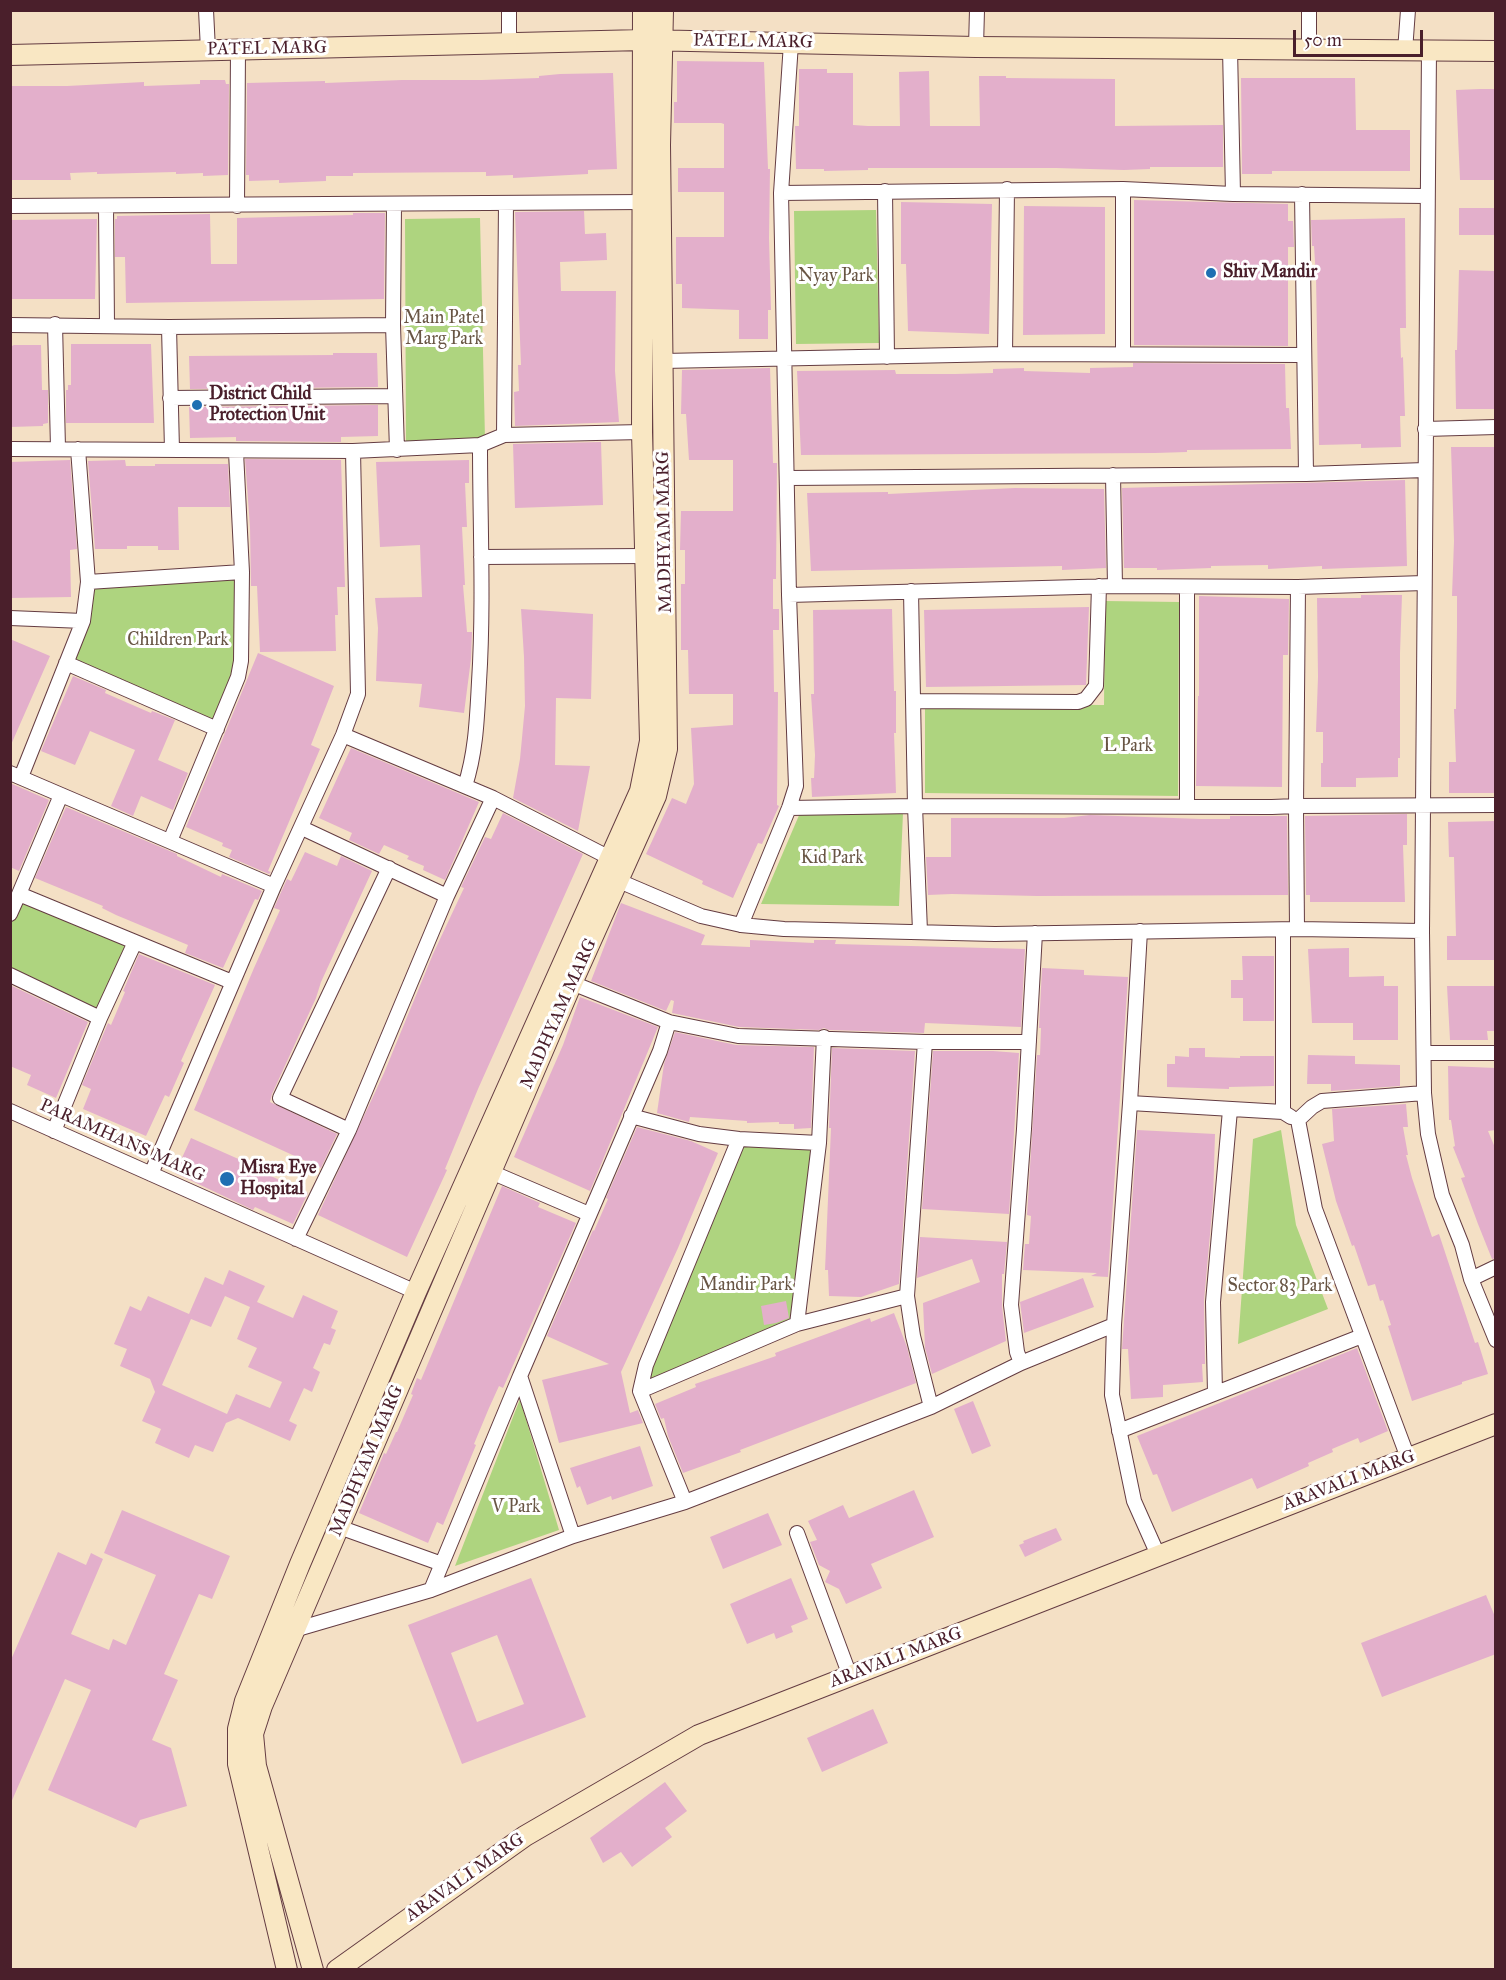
<!DOCTYPE html>
<html>
<head>
<meta charset="utf-8">
<style>
	body { margin:0 }
	#map { position:relative; width:1506px; height:1980px; overflow:hidden; background:#f4e0c5; font-family:"IM FELL Great Primer",serif }
	canvas { display:block }
	.frame { position:absolute; inset:0; border:12px solid #4a1f2b; pointer-events:none }
	.scale { position:absolute; left:1293px; top:30px; width:130px; height:27px; box-sizing:border-box; border:3px solid #4a1f2b; border-top:0; padding-left:8px; font-size:18px; line-height:21px; white-space:nowrap; color:#4a1f2b; -webkit-text-stroke:4px #fff; paint-order:stroke }
</style>
</head>
<body>
<div id="map">
<canvas width="1506" height="1980"></canvas>
<div class="frame"></div>
<div class="scale">50 m</div>
</div>
<script>
const ctx = document.querySelector('canvas').getContext('2d');
ctx.lineJoin = 'round';
function fillPath(path, color) { ctx.fillStyle = color; ctx.fill(path, 'evenodd'); }
function trace(path, color, width, dash) { ctx.strokeStyle = color; ctx.lineWidth = width; ctx.lineCap = dash ? 'butt' : 'round'; ctx.setLineDash(dash || []); ctx.stroke(path); }
function drawText(font, color, halo, rows, align = 'center') {
  ctx.font = font + ' "IM FELL Great Primer",serif'; ctx.lineWidth = 6; ctx.setLineDash([]); ctx.textBaseline = 'middle'; ctx.strokeStyle = halo; ctx.fillStyle = color; for (const [text, x, y, turn = 0] of rows) {
    ctx.save(); ctx.translate(x, y); ctx.rotate((+turn || 0) * Math.PI / 180); ctx.textAlign = isNaN(turn) ? turn : align; if (halo) ctx.strokeText(text, 0, 0); ctx.fillText(text, 0, 0); ctx.restore();
  }
}
fillPath(new Path2D(`
	M876,210l3,133 -83,1 -2,-133z
	M480,218l5,221 -79,5 -1,-225z
	M242,572l-1,89 -24,68 -151,-66 22,-81z
	M1105,601l74,1 -1,194 -253,-3v-89l179,1z
	M800,813h103l-4,93 -138,-2z
	M22,895l108,45 -30,78 -89,-47 -1,-51z
	M1281,1130l15,95 32,84 -90,35 15,-205z
	M739,1139l80,4 -22,181 -156,67z
	M520,1399l39,131 -104,36z`), '#aed47f');
fillPath(new Path2D(`
	M677,61l87,1 4,107h2l-1,69 2,72h-3v29h-29v-29l-57,-2v-24h-6v-47h48v-45h-46v-24h46v-44l-3,-1h-47v-21h3z
	M799,69h28v4h26v52l15,1h32l-1,-54 30,-1 1,55h50l-1,-50h27v2l109,1v47l108,-1v42h-73v2l-26,1 -68,-2h-188v2l-44,1v-2h-28l-1,-43h4z
	M613,73l4,96 -29,1v4l-75,4v-3l-27,1v-4l-133,1v3h-27v5l-47,2v-3l-30,1v-6h-3l1,-92 78,-2v2l77,-3h80l57,-2v-2l21,-2z
	M1241,78h114l1,52h54v41h-138v3h-30z
	M200,80h25l1,4h3l-1,91 -25,1v-3l-27,1v-2l-79,2v-2l-27,1 1,7h-61v-94h57l77,-4v4l56,-2z
	M1480,89h16v91h-36l-4,-90z
	M1134,200l154,4v17h5l1,26h-6v99l-154,-1z
	M901,202l91,2 -3,130 -81,-3 -2,-67h-5z
	M1024,206l81,1v127l-82,1z
	M1459,208h37v27h-37z
	M584,211l1,23 21,-1 1,27 -47,2 1,29h55l-1,80 4,51 -104,4 -1,-34 5,-1 -1,-26h3l-6,-153z
	M353,213h32l-1,86 -258,4 -1,-46h-10v-38h2v-3l93,-2 1,50h26v-46l116,-3z
	M1405,218l1,110h-6l1,30 2,-1 2,59h-5l1,31 -40,1v-4l-42,1 -3,-168 -2,-31h-2l-1,-26z
	M97,219l-2,80h-85v-79z
	M1459,270l36,1 1,138h-40l-1,-59h2z
	M71,344h80l3,79h-88v-33h2v-5h3z
	M14,345h27l1,45h6v33l-5,1v2l-33,1v-80z
	M333,353h44l1,34 -188,2 -1,-33 144,-1z
	M1133,363l152,1 1,44h3l2,41 -104,1v2l-32,1 -354,2 -4,-84 98,-1 1,4h59l38,-1v-4l31,-1v3l66,2v-5l43,-1z
	M770,368l3,95h4l-1,116h-3v30h6v21h-6l1,62h4l-1,113 2,1 -17,38 -4,-1 -25,55 -31,-14 1,-3 -57,-27 26,-56 14,6 8,-20 -3,-56 42,-3v-31h-44l-1,-44h-7v-66h4v-34h-5l1,-39h52v-51h-44l-3,-46h-5l1,-44z
	M378,405v31l-37,1v5l-105,-1v-4l-46,1 -1,-31z
	M601,442l2,63 -88,3 -2,-64z
	M1451,447h45v149h-2l2,197h-47v-31h7l-2,-53h2l1,-82v-31h-5l2,-55z
	M245,459l96,1 4,127h-8l1,28h-3l1,36 -76,1 -3,-66h-6l-1,-59z
	M70,460l7,89 -7,1 1,47 -61,1v-136z
	M125,460l1,6h29v-2h73l2,43h-52l1,43h-21v-4h-31v3h-32l-7,-88z
	M469,460v23h-4l2,44h-5l3,58h-2l4,47h5l-1,27 -7,54 -45,-6 3,-23 -46,-3 2,-53 -3,-30 47,-1 -2,-52 -40,2 -4,-85z
	M1405,480l2,86 -85,3v-3l-54,3v-4l-57,1v2l-54,2v-2h-33l-2,-80z
	M1015,488l89,1 2,79 -44,2v-4l-251,5 -4,-78 81,-1v2z
	M1361,595h41l-2,58v105h-2v19l-42,1v9h-35v-24h2v-31h-7l2,-55 -1,-79h44z
	M1199,596l90,3 -1,56h-5l-1,132 -86,-1 2,-90h1z
	M1089,607l-3,78 -160,2 -2,-77z
	M521,609l72,5 -2,85 -35,-1 -1,67 35,1 -12,65 -65,-33 7,-39 5,-53 -1,-49z
	M892,609l2,82h2v42h-2l2,60 -84,4 -1,-19h3l1,-23 -4,-61h3l-1,-84z
	M10,639l40,17 -40,91z
	M258,653l76,33 -23,59 9,4 -52,122 3,1 -2,2 -40,-17 3,-7 -10,-4 1,-3 -37,-16z
	M73,676l33,14 -1,3 46,20 1,-2 23,9 -17,40 30,13 -15,37 -32,-14 -8,20 -22,-10 24,-56 -45,-19 -15,34 -34,-14z
	M351,748l128,54 -34,78 -22,-10 1,-4 -17,-7 2,-3 -25,-11 -5,9 -30,-14 3,-7 -33,-15z
	M10,783l39,17 -30,71 -9,-4z
	M66,807l111,47v2l44,21 1,-3 40,17 -4,9 -3,-1 -32,69 -38,-15 3,-8 -72,-30 -14,-7 1,-2 -68,-28z
	M503,813l80,41 -105,235 -33,80 2,1 -40,87 -89,-42 66,-142 49,-119 31,-66 -3,-1 24,-50 6,2z
	M1407,814v31h-4l2,57h-95v-7h-4l-1,-79z
	M1090,815l111,4h29v-3h57l1,79 -251,1 -85,-2 -24,1 -2,-38h25v-39h113z
	M1496,821v139h-49v-24h9l-2,-79h-5l-1,-35z
	M305,852l32,14 4,-10 31,15 -51,111 -5,16 -44,96 -2,8 67,32 -16,34 -127,-58 60,-142 26,-58 -6,-2 8,-18 5,-11 4,2z
	M621,903l84,32 -4,10 49,2v-7l64,3v-3h22l-1,4 190,5 -4,78 -96,-4 -1,10 -95,-3 -5,-2 -5,2 -80,-3 -67,-14 2,-12 -3,-1 -5,11 -75,-30z
	M1349,948v29l35,-1v10h14v54h-45v-17h-41l-4,-74z
	M139,954l76,31 -34,76 3,2 -8,18 -7,16 -4,-2 -19,41 -63,-27 8,-20 -9,-4 26,-62 3,2 14,-33 -2,-1z
	M1242,956h32v65h-31v-23h-12v-18h12z
	M1042,968l42,2v5l44,2 -20,300 -17,-1 6,-3 -74,-3 2,-26h4l2,-28 -4,-1 10,-160h3l1,-27h-2z
	M10,985l78,37 -32,76 -29,-13 4,-10 -21,-9z
	M1447,986h49v45h-9l1,9h-38z
	M580,997l78,30 -68,164 -76,-34 49,-112z
	M675,1032l61,13 78,2 -3,81 -17,1v-5h-15v-2l-32,1v-2l-57,-4 -1,5 -32,-9 7,-49z
	M832,1048l83,3 -16,233 -38,13 -32,-1 -1,-26h-3l6,-142h-2z
	M1189,1048h16v9l35,1v-2h34v30l-45,1v2l-62,-2v-23h8v-8l14,1z
	M933,1051h60l26,2 -10,161 -87,-5z
	M1308,1055l47,1v8l45,1v21l-69,5v-7h-24z
	M1448,1066l48,2v62l-8,1 8,19v108l-4,1 -14,-35 -17,-46 4,-1 -12,-30 2,-1 -4,-26h-2z
	M1406,1104l2,23h-5l5,28h-2l6,23 20,59 7,-3 36,109 3,-1 10,32 -26,8v2l-50,17 -24,-75 3,-1 -8,-25 -3,1 -5,-17 -7,2 -14,-41 -2,1 -16,-45 -14,-57 12,-3 -2,-32z
	M637,1127l54,14 27,12 -40,95 -57,124 9,41 8,-3 5,13 -84,20 -17,-63 67,-16 -62,-28 46,-106 1,1 14,-32 -2,-1z
	M1137,1130l78,4 -2,67 -9,100 1,63h-3l1,18 -40,3v12l-32,2 -3,-50h-6z
	M191,1138l61,27 -1,2 57,26 -15,31 -38,-17 -2,3 -78,-37z
	M502,1186l38,17 -2,4 38,16 -73,165 -4,-2 -10,22 -15,36 2,1 -33,80 -6,-3 -9,21 -69,-30 25,-60 2,1 10,-22h1l16,-37 -2,-1 6,-16 4,2z
	M920,1237l87,5 -3,32h-2v32l4,35 -74,33 -7,-26 -2,-45 57,-21 -8,-23 -55,19z
	M229,1270l36,16 -8,16 36,16 10,-23 35,16 -7,17 5,2 -6,15 -6,-2 -11,25 7,4 -8,20 -8,-4 -15,33 8,4 -7,16 -52,-23 -12,5 -13,29 -18,-7 -6,13 -34,-15 6,-14 -19,-8 13,-29 -5,-13 -30,-13 7,-17 -13,-5 16,-38 11,5 7,-15 41,18 16,-37 18,8zM225,1296l25,11 -13,32 20,9 -9,19 34,15 -12,26 -34,-14 -9,20 -65,-29 29,-66 20,8z
	M1083,1278l11,29 -70,26 -4,-31z
	M786,1301l3,17 -13,5 -12,2 -3,-19z
	M894,1313l13,34 9,36 -176,67 1,2 -58,21 -15,-37 -4,-18 -3,1 -6,-15 41,-17 -1,-3 81,-28 -1,-3 95,-35 1,4z
	M1357,1348l31,83 -28,12 -2,-5 -26,11 1,3 -25,11 1,3 -52,23 -5,-11 -80,34 -15,-38 -4,1 -16,-39z
	M973,1401l18,45 -19,8 -18,-45z
	M640,1446l13,40 -41,14 -1,-4 -24,9 -7,-19 -3,2 -7,-20z
	M914,1490l20,47 -63,27 11,24 -36,16 -7,-15 -14,-7 5,-11 -11,-6 -9,-23 7,-2 -9,-19 35,-16 6,13z
	M122,1510l108,46 -18,43 -13,-5 -35,80 14,6 -26,60 19,8 16,58 -47,14 -4,8 -88,-38 43,-100 -26,-11 -55,126v-143l48,-110 28,13 5,-12 12,6 -32,75 38,16 4,-11 13,6 30,-70 -52,-22z
	M768,1513l14,32 -59,24 -13,-32z
	M1056,1528l6,12 -37,17 -6,-12 5,-2 -1,-2z
	M531,1578l55,139 -124,47 -54,-139zM497,1635l27,69 -47,18 -26,-69z
	M791,1578l17,41 -17,7 2,6 -17,7 -2,-6 -27,11 -17,-40z
	M1486,1595l10,24v35l-114,43 -21,-54z
	M873,1709l15,34 -66,29 -15,-34z
	M665,1782l22,29 -22,17 7,9 -40,30 -11,-15 -18,11 -13,-25z`), '#e3afcb');
const street = new Path2D(`
	M206,10l2,40
	M509,10v33
	M976,47l1,-37
	M1230,48l3,146
	M1309,48v-38
	M1429,50l-7,881 2,162 4,41 14,61 20,50 9,34 25,61
	M1405,51l3,-41
	M1123,189v165
	M885,191l2,166
	M781,193l342,-4 110,5 193,2
	M1302,194l4,280
	M394,204l-1,121 4,125
	M10,206l634,-4
	M106,206l1,120
	M237,206l1,-157
	M55,324l3,124
	M10,325l159,2 224,-2
	M169,327l3,123
	M1005,354l2,-165
	M663,361l342,-7 299,1
	M170,398l224,-2
	M1425,429l71,-2
	M504,435l2,-232
	M10,449l343,2 127,-6 24,-10 138,-3
	M1113,475l2,111
	M788,478l518,-4 119,-4
	M481,557l164,-1
	M88,582l154,-10
	M1298,587l-2,219 200,-1
	M911,591l4,215 5,125
	M789,595l326,-9 183,1 126,-4
	M10,618l73,3
	M66,663l151,66
	M913,701l165,1 8,-3 10,-13 3,-100
	M343,735l150,63 117,60
	M10,773l264,113
	M21,777l62,-156 5,-39 -10,-133
	M465,786c11,-34 12,-68 14,-104 5,-78 1,-158 1,-237
	M1187,807v-220
	M789,808l126,-2 357,1 24,-1 1,123
	M302,828l145,68
	M170,841l68,-164 3,-16 1,-89 -6,-120
	M612,878l89,38 40,9 43,4 211,5 302,-5 125,2
	M19,894l42,-99
	M10,914l9,-20 213,88
	M741,925l48,-117 7,-22 -7,-191 -8,-402 10,-150
	M1283,930v182
	M1140,931l-10,172 -16,222 -2,70 22,106 24,54
	M10,975l90,43
	M572,983l97,39 69,14 187,6h104
	M925,1042l-18,254 6,40 18,71
	M1424,1053h72
	M1130,1103l153,9 8,5
	M10,1111l406,181
	M631,1116l68,18 40,5 80,4
	M349,1130l-69,-32 109,-230
	M54,1131l46,-113 35,-76
	M491,1172l98,42
	M151,1174l123,-288 69,-151 15,-41 -5,-243
	M296,1239l53,-109 98,-234 46,-98
	M1471,1279l25,-12
	M797,1324l22,-181 5,-106
	M1021,1363l-4,-11 -6,-47 13,-176 11,-196
	M640,1391l157,-67 110,-28
	M1215,1393l-2,-91 17,-192
	M1119,1431l243,-95
	M1408,1458l-93,-249 -17,-89 14,-13 10,-6 102,-8
	M685,1502l-45,-111 6,-26 93,-226
	M339,1527l103,37
	M797,1533l53,143
	M573,1536l-53,-160 140,-325 9,-29
	M431,1590l89,-214
	M294,1630l137,-40 142,-54 112,-34 246,-95 90,-44 93,-38`);
const secondary = new Path2D(`
	M10,55l633,-15 333,7 520,4
	M287,1970l-49,-206v-35l7,-28 55,-137 116,-272 224,-501 10,-50 -8,-309 1,-422
	M313,1970l-57,-204 -3,-32 9,-28 310,-723 84,-187 11,-47 -7,-604 3,-135
	M337,1970l188,-134 174,-101 797,-311`);
trace(street, '#643c42', 16);
trace(secondary, '#643c42', 22);
trace(street, '#fff', 14);
trace(secondary, '#f9e7c3', 20);
for (const [x, y, r, color] of [
	[1211,273,6,"#1f6fb2"],
	[197,405,6,"#1f6fb2"],
	[227,1179,8,"#1f6fb2"]
]) { const dot = new Path2D(); dot.arc(x, y, r, 0, 2 * Math.PI); ctx.fillStyle = color; ctx.fill(dot); trace(dot, '#fff', 2); }
drawText('18px', '#4a1f2b', '#fff', [
	["PATEL MARG",753,42,1],
	["PATEL MARG",267,49,-1],
	["MADHYAM MARG",665,532,-91],
	["MADHYAM MARG",559,1014,-66],
	["PARAMHANS MARG",122,1141,24],
	["MADHYAM MARG",367,1461,-67],
	["ARAVALI MARG",1349,1481,-21],
	["ARAVALI MARG",896,1658,-21],
	["ARAVALI MARG",465,1878,-35]
]);
drawText('bold 18px', '#4a1f2b', '#fff', [
	["Shiv Mandir",1223,273],
	["District Child",209,395],
	["Protection Unit",209,416],
	["Misra Eye",240,1169],
	["Hospital",240,1190]
], 'left');
drawText('18px', '#685544', '#fff', [
	["Nyay Park",836,277],
	["Main Patel",444,319],
	["Marg Park",444,340],
	["Children Park",178,641],
	["L Park",1128,747],
	["Kid Park",832,859],
	["Mandir Park",746,1286],
	["Sector 83 Park",1280,1287],
	["V Park",516,1508]
]);
</script>
</body>
</html>
